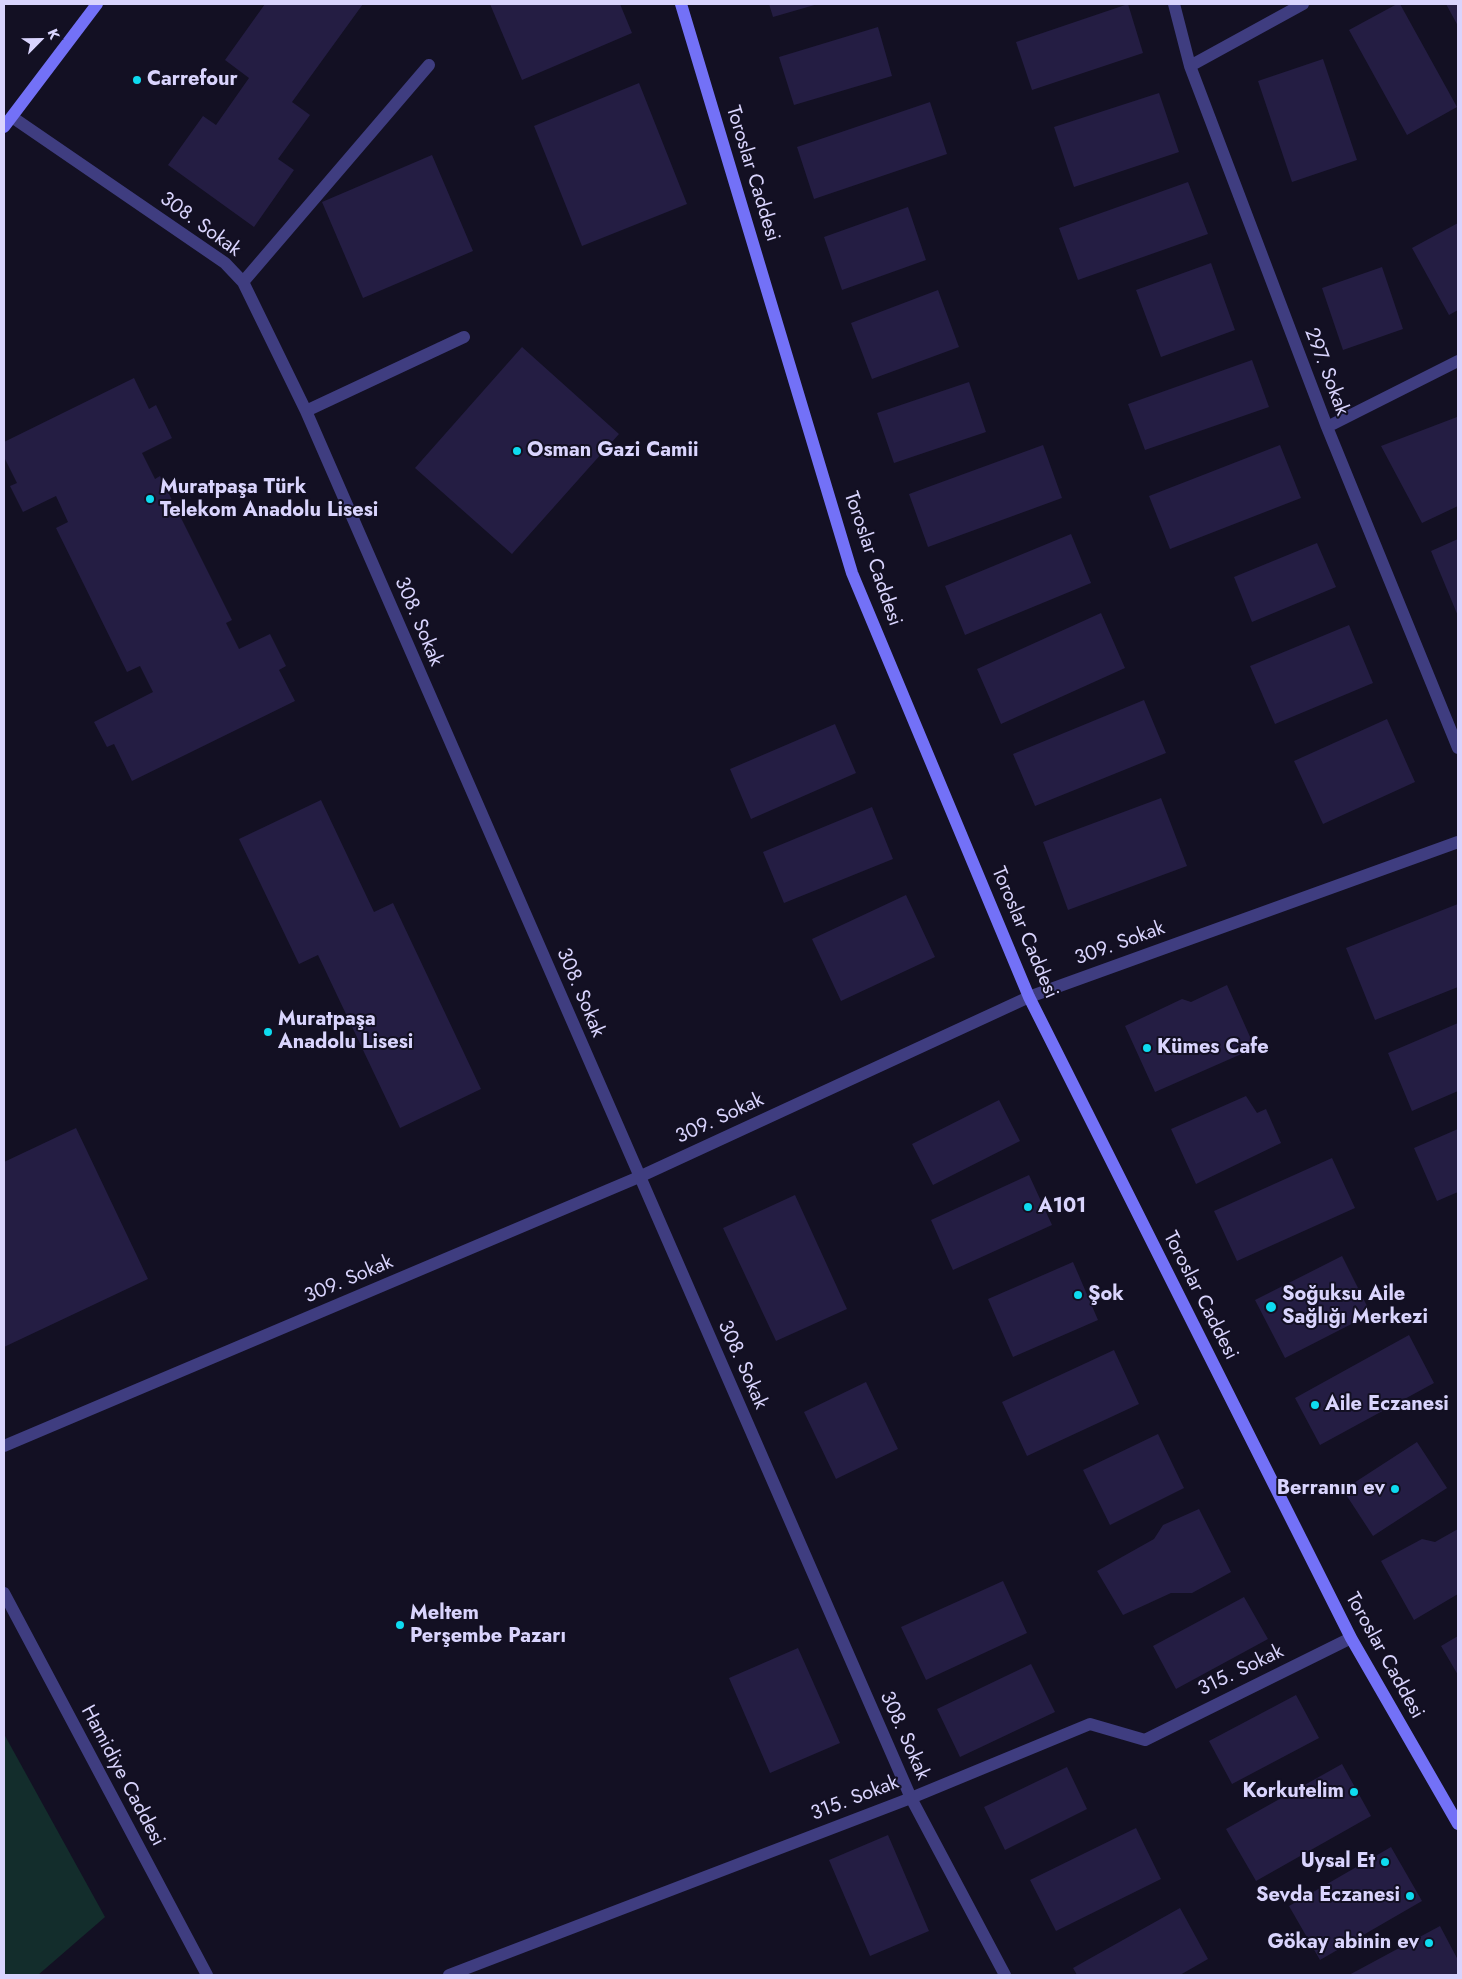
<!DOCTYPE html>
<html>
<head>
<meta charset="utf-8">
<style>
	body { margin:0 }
	#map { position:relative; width:1462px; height:1979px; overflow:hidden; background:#131023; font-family:Jost,sans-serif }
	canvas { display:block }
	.frame { position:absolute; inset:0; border:5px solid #d9d4fd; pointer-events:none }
	.north { position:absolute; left:15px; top:15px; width:50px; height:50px; -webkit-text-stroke:4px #131023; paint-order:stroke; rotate:67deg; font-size:14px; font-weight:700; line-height:20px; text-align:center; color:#d9d4fd }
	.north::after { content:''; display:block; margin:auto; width:18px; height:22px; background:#d9d4fd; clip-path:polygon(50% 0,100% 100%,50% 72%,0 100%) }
</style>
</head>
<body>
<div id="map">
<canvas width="1462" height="1979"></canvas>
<div class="frame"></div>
<div class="north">K</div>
</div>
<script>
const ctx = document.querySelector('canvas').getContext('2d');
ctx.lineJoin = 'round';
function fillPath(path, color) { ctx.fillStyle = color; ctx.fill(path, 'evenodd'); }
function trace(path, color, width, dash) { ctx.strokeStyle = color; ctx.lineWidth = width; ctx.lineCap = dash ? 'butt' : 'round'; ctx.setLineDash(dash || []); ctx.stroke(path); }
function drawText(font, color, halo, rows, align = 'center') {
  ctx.font = font + ' Jost,sans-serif'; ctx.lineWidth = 4; ctx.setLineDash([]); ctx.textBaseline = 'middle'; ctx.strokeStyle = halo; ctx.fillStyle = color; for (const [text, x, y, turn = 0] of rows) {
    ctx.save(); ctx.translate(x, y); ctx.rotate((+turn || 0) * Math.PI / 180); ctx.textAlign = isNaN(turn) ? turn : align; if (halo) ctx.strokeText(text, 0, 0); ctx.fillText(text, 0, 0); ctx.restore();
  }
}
fillPath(new Path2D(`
	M4,1734l101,183 -67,58h-34z`), '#132d2c');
fillPath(new Path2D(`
	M265,4h98l-71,98 18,13 -32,44 16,11 -40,57 -86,-62 35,-49 13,9 33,-47 -24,-18z
	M490,4h130l12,29 -110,47z
	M769,4h49l-45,13z
	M1128,4l15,49 -111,37 -16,-48z
	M1397,4h3l57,103 -50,28 -58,-105z
	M1446,4h12v22z
	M878,27l14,49 -98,29 -15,-48z
	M1323,59l34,101 -65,22 -34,-101z
	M639,83l48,121 -105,42 -48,-120z
	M1159,93l20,59 -105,35 -20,-60z
	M930,102l17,52 -133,45 -17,-52z
	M432,155l41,96 -110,47 -41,-96z
	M1188,182l20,52 -130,46 -19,-52z
	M908,207l18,53 -84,30 -18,-53z
	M1458,223v87l-9,5 -37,-67z
	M1211,263l24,67 -74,27 -25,-67z
	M1382,267l21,62 -60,21 -21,-62z
	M938,290l21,57 -87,32 -21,-56z
	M522,347l97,87 -107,120 -97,-86z
	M1252,360l17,47 -124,43 -17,-46z
	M134,378l15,31 7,-4 16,33 -30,15 13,26 5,-3 72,144 -6,3 13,26 31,-15 16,32 -7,4 16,31 -163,80 -18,-37 -7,3 -13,-25 59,-30 -13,-26 -13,6 -71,-144 12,-6 -12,-26 -33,16 -13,-26 7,-3 -13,-26v-15z
	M969,382l17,50 -92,31 -17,-50z
	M1457,417l1,7v82l-36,17 -41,-77z
	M1043,445l19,53 -134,49 -19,-53z
	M1280,445l21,53 -131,51 -21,-53z
	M1071,534l20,49 -126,52 -20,-49z
	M1458,539v77l-27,-65z
	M1317,543l19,44 -84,35 -18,-45z
	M1101,613l24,55 -124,56 -24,-55z
	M1349,625l24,58 -98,41 -25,-58z
	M1144,700l22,53 -131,53 -22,-52z
	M1387,719l28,63 -92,42 -29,-63z
	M835,724l21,49 -105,46 -21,-50z
	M1161,798l26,68 -119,44 -25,-68z
	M321,800l53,112 19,-9 88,186 -81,39 -82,-173 -19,9 -60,-125z
	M872,807l21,52 -109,44 -21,-51z
	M906,895l29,62 -94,44 -29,-62z
	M1458,904v83l-83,33 -29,-72z
	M1227,985l28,63 -100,44 -30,-66 57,-27 9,3z
	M1458,1023v68l-46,20 -24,-58z
	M1246,1096l11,17 9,-4 15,34 -85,41 -25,-55z
	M999,1100l21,41 -87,44 -21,-41z
	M76,1128l72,151 -144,68v-185z
	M1458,1129v63l-21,9 -23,-53z
	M1332,1158l23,50 -118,53 -23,-50z
	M1029,1175l23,50 -99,45 -22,-50z
	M795,1195l52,114 -71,32 -53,-113z
	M1342,1256l29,58 -86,44 -30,-58z
	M1073,1262l25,58 -85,37 -25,-58z
	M1409,1335l25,48 -114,62 -25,-47z
	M1114,1350l25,54 -112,52 -25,-54z
	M866,1382l32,67 -62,30 -32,-67z
	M1158,1434l26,54 -74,37 -27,-55z
	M1417,1442l30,46 -74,48 -30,-46z
	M1199,1509l32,63 -39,21h-21l-48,22 -26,-44 57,-32 9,-14z
	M1458,1529v65l-44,26 -33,-59 41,-22 13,3z
	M1003,1581l24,52 -101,47 -25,-53z
	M1244,1597l24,42 -92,50 -23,-43z
	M1458,1636v39l-17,-29z
	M798,1648l42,95 -70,30 -41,-95z
	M1031,1664l24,48 -95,45 -23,-48z
	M1296,1695l23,43 -87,46 -23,-43z
	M1342,1764l29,52 -115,65 -30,-52z
	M1067,1767l20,42 -82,41 -21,-43z
	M1136,1828l25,51 -105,52 -26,-51z
	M888,1835l41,96 -59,25 -41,-96z
	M1391,1847l31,54 -102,59 -31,-54z
	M1180,1908l28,51 -28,16h-103l-4,-7z
	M1440,1926l18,34v15h-109z`), '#241d43');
trace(new Path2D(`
	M1174,4l16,62 137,361 131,321
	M1190,66l113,-62
	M12,117l213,146 18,19 63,129 605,1387 94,177
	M243,282l186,-217
	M306,411l158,-74
	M1327,427l131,-66
	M4,1446l635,-269 390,-180 429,-155
	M449,1975l462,-177 179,-74 55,16 206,-102`), '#3f3d80', 12);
trace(new Path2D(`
	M4,1593l203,382`), '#3f3d80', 12);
trace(new Path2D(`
	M681,4l171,569 177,424 322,641 107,186
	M4,127l93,-123`), '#7371f7', 12);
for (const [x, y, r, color] of [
	[137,80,5,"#0edbf0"],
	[517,451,5,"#0edbf0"],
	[150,499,5,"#0edbf0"],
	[268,1032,5,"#0edbf0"],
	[1147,1048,5,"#0edbf0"],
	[1028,1207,5,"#0edbf0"],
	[1078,1295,5,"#0edbf0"],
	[1271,1307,6,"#0edbf0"],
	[1315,1405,5,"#0edbf0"],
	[1395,1489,5,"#0edbf0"],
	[400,1625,5,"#0edbf0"],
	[1354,1792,5,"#0edbf0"],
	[1385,1862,5,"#0edbf0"],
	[1410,1896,5,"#0edbf0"],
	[1429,1943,5,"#0edbf0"]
]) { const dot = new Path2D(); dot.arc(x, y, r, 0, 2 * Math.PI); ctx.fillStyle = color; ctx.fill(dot); trace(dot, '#131023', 2); }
drawText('bold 20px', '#d9d4fd', '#131023', [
	["Carrefour",147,80],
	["Osman Gazi Camii",527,451],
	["Muratpaşa Türk",160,488],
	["Telekom Anadolu Lisesi",160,511],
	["Muratpaşa",278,1020],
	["Anadolu Lisesi",278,1043],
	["Kümes Cafe",1157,1048],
	["A101",1038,1207],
	["Şok",1088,1295],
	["Soğuksu Aile",1282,1295],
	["Sağlığı Merkezi",1282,1318],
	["Aile Eczanesi",1325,1405],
	["Berranın ev",1385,1489,"right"],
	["Meltem",410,1614],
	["Perşembe Pazarı",410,1637],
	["Korkutelim",1344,1792,"right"],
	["Uysal Et",1375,1862,"right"],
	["Sevda Eczanesi",1400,1896,"right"],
	["Gökay abinin ev",1419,1943,"right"]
], 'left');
drawText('20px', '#d9d4fd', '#131023', [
	["Toroslar Caddesi",752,174,73],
	["308. Sokak",200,225,36],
	["297. Sokak",1326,372,69],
	["Toroslar Caddesi",872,559,71],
	["308. Sokak",418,622,67],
	["Toroslar Caddesi",1024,933,67],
	["309. Sokak",1120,944,-20],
	["308. Sokak",580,993,67],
	["309. Sokak",720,1119,-25],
	["309. Sokak",349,1280,-23],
	["Toroslar Caddesi",1200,1296,63],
	["308. Sokak",742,1365,66],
	["Toroslar Caddesi",1384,1656,61],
	["315. Sokak",1241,1671,-26],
	["308. Sokak",904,1736,66],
	["Hamidiye Caddesi",122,1776,62],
	["315. Sokak",855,1799,-21]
]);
</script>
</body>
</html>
